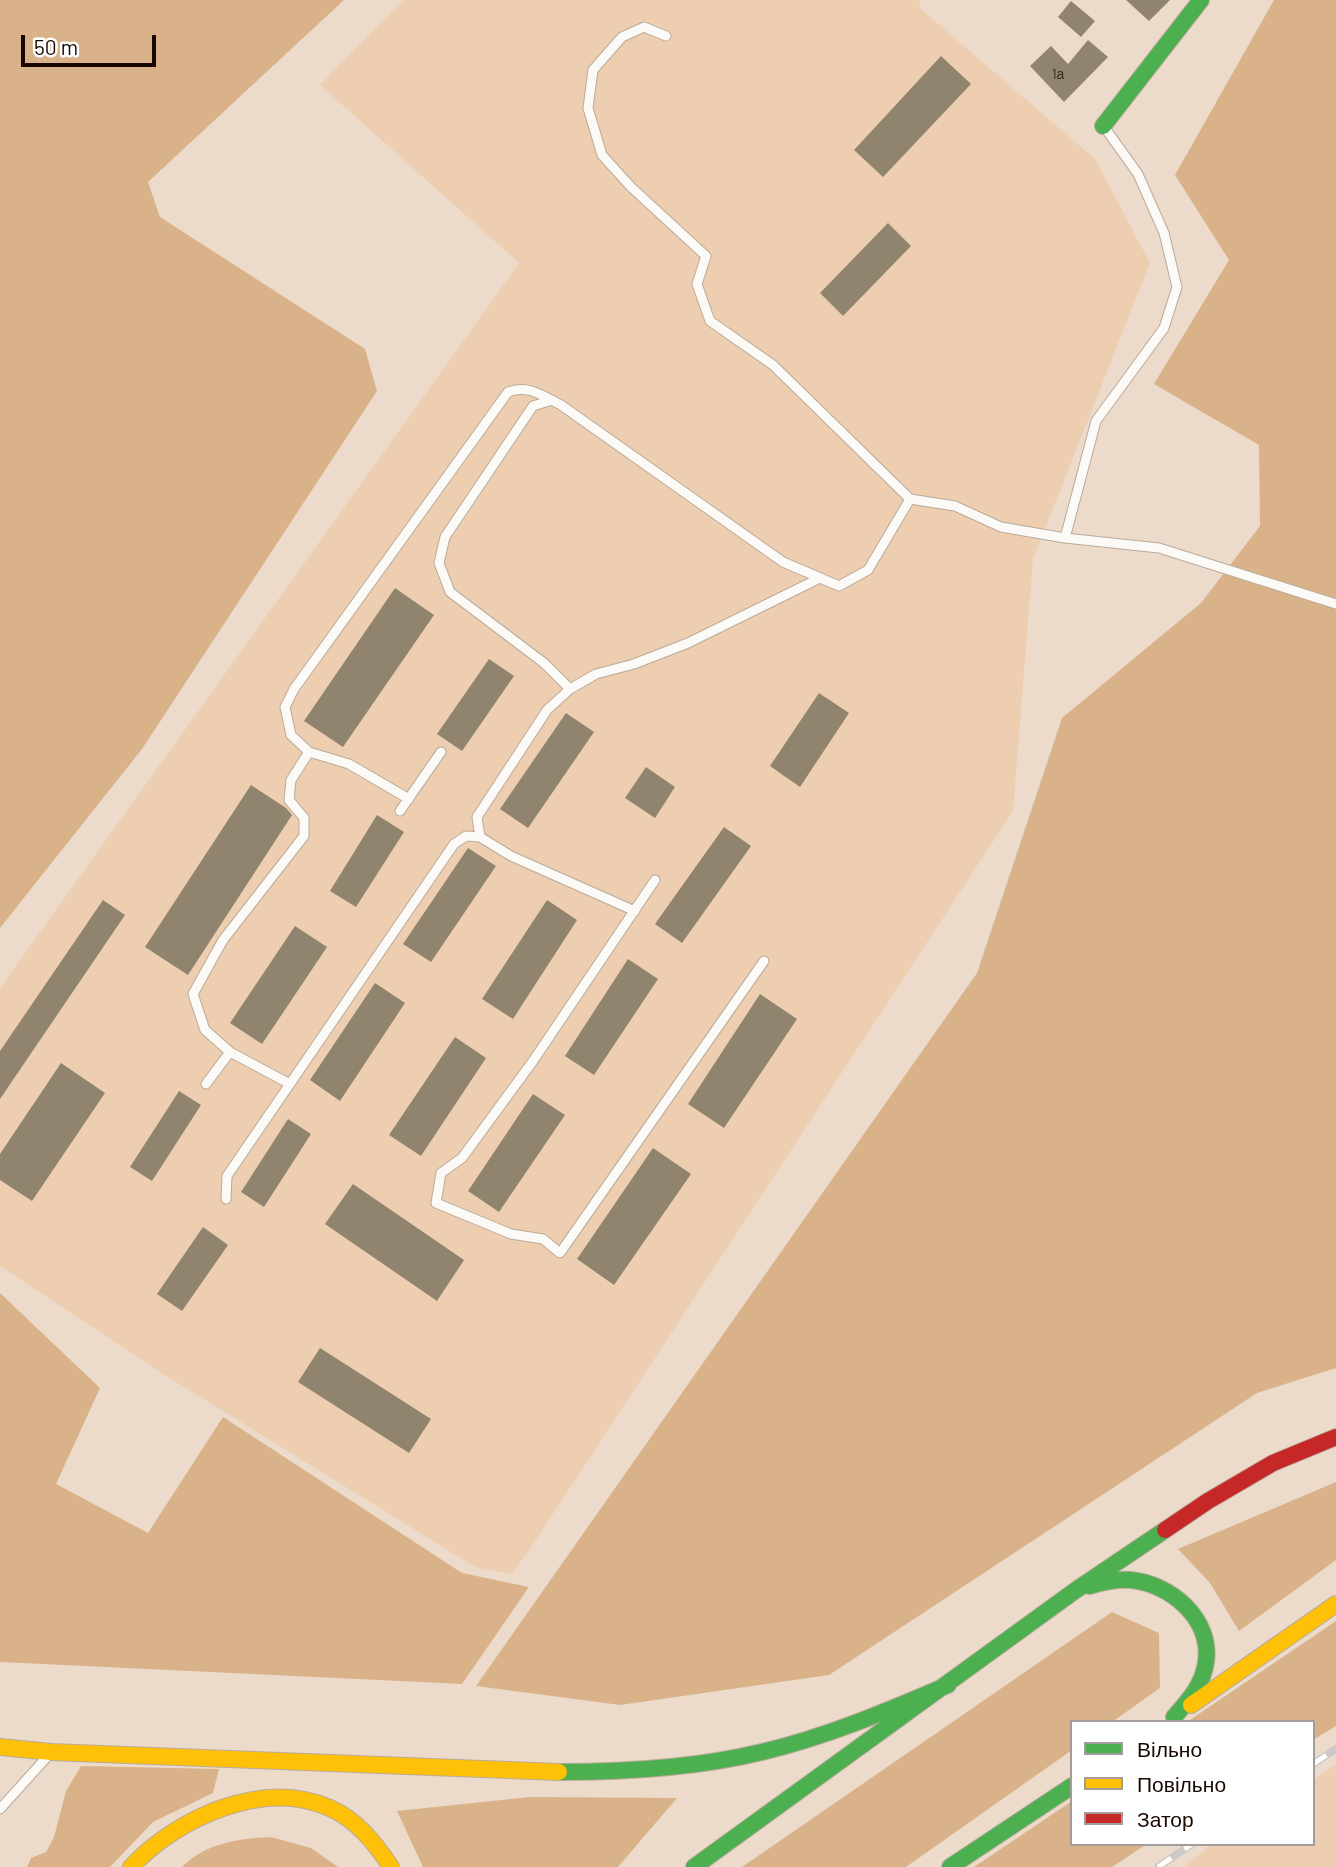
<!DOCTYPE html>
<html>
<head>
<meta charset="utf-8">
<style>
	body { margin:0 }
	#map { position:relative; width:1336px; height:1867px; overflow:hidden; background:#ecdbcb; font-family:Barlow,sans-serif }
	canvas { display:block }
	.legend { position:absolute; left:1070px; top:1720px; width:245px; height:126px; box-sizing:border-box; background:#fff; border:2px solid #a39c99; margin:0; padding:9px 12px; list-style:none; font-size:21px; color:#190800 }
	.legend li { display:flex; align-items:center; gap:14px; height:35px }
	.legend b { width:35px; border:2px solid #a39c99 }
	.scale { position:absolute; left:21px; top:35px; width:135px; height:32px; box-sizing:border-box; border:4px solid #190800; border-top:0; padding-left:9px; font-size:21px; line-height:24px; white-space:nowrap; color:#190800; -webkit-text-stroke:5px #fff; paint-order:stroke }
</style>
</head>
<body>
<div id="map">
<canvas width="1336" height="1867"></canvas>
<ul class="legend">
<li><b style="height:9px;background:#4caf50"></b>Вільно</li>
<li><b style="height:9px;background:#ffc107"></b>Повільно</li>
<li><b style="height:9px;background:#c62828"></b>Затор</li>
</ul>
<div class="scale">50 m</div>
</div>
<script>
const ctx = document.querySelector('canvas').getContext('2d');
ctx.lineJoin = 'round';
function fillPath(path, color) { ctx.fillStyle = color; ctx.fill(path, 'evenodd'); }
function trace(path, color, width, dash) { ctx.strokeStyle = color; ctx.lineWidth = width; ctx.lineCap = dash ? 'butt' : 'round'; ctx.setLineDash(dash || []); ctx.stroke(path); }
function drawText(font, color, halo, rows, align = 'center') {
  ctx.font = font + ' Barlow,sans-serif'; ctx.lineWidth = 7; ctx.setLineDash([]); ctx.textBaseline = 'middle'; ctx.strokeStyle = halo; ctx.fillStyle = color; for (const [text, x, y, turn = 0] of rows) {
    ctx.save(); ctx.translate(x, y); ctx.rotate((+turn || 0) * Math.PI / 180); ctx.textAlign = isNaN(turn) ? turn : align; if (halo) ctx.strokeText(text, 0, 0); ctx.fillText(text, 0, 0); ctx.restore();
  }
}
fillPath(new Path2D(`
	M403,0h516l2,9 174,150 55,104 -117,296 -20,252 -481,735 -20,28 -37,-7 -312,-193 -163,-108v-278l519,-725 -199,-178z
	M1336,1764v103h-152l28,-23h101v-64z`), '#edceb0');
fillPath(new Path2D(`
	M0,0h344l-196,182 12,35 205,132 12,42 -235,358 -142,179z
	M1274,0h62v1368l-79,25 -428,282 -209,30 -144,-19 501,-713 85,-255 139,-115 59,-77 -1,-81 -105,-61 75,-124 -54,-85z
	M0,1293l100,95 -44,96 92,49 75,-116 239,156 67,14 -67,97 -462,-22z
	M1336,1482v78l-97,71 -29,-48 -32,-34z
	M1112,1612l47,21 1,55 -48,34h-40v28l-166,117h-164z
	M1336,1621v105l-23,14v-18h-126z
	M81,1766l138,3 -6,24 -60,29 -43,45h-83l4,-9 15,-6 8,-15 12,-46z
	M530,1797l147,1 -59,69h-195l-26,-56z
	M1072,1801v43h75l-35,23h-138z
	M271,1837l40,11 27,19h-156c26,-25 56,-28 89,-30z`), '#d9b28a');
fillPath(new Path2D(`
	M1126,0h44l-21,21z
	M1071,1l24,20 -14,16 -23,-20z
	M1088,40l20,17 -44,45 -34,-36 21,-20 17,18z
	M941,56l30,28 -88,93 -29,-27z
	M888,223l23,23 -68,70 -23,-23z
	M395,588l39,27 -91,132 -39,-26z
	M489,659l25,17 -52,75 -25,-17z
	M819,693l30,20 -49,74 -30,-21z
	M566,713l28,19 -66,96 -28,-19z
	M646,767l29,20 -20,31 -30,-20z
	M251,785l35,23 6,7 -104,160 -43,-28z
	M377,815l27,17 -48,75 -26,-16z
	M724,827l27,19 -69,97 -27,-19z
	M468,848l28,18 -65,96 -28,-18z
	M103,900l22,15 -125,184v-48z
	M547,900l30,20 -64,99 -31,-20z
	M295,926l32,21 -65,97 -32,-21z
	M628,959l30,20 -64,96 -29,-19z
	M375,983l30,20 -65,98 -30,-21z
	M760,994l37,25 -73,109 -36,-24z
	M455,1037l31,21 -65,98 -32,-21z
	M61,1063l44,30 -73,108 -32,-21v-26z
	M179,1091l22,14 -49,76 -22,-14z
	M533,1094l32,21 -66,97 -31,-21z
	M288,1119l23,15 -47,73 -23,-15z
	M653,1148l38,26 -77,111 -37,-26z
	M353,1184l111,76 -27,41 -112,-77z
	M203,1227l25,18 -46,66 -25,-17z
	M320,1348l111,71 -22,34 -111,-71z`), '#90846f');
const lane = new Path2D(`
	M666,36l-22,-9 -22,10 -29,33 -5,38 14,47 29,32 75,69 -9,28 13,37 63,44 137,134
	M552,400l-19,6 -88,131 -6,26 11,29 94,71 26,26
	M1065,538l31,-117 68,-93 13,-41 -13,-54 -26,-59 -33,-46
	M409,799l-60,-35 -40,-12 -18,-17 -6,-28 9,-18 214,-297c20,-8 35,4 53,13l222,157 56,24 29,-16 42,-71 45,7 46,21 64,11 94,10 177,56
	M400,811l41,-59
	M480,837l-3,-20 70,-107 23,-21 26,-15 38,-10 54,-21 132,-65
	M655,880l-122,181 -71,97 -21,15 -5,30 75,31 32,5 17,14 204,-292
	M206,1084l24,-32
	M290,1084l-60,-32 -25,-22 -12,-36 30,-54 81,-104v-18l-15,-18 2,-20 18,-28
	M226,1199l1,-23 227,-332 12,-8 14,1 31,19 124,55
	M0,1809l46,-51`);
const fast = new Path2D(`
	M1103,126l98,-126
	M1089,1586c14,-4 28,-7 42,-6 40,4 81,39 75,82 -3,23 -18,39 -32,55
	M559,1772c68,0 137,-4 203,-20 64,-15 125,-41 186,-67
	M694,1867l382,-277 89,-60
	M950,1867l122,-81`);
const slow = new Path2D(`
	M1191,1705l145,-101
	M0,1747l51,5 508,20
	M131,1867c46,-49 132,-89 199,-59 27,12 45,35 61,59`);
const jam = new Path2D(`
	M1165,1530l43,-29 65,-38 63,-26`);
trace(lane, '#baaa99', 11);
trace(fast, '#baaa99', 18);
trace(slow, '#baaa99', 18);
trace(jam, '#baaa99', 18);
trace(lane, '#fcfaf7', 9);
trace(fast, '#4caf50', 16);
trace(slow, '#ffc107', 16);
trace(jam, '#c62828', 16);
const rail = new Path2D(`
	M1313,1764l23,-15
	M1158,1867l34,-23`);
trace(rail, '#cec9c5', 8);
trace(rail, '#fff', 5, [16]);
drawText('14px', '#37271c', null, [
	["1а",1058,74]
]);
</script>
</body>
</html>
